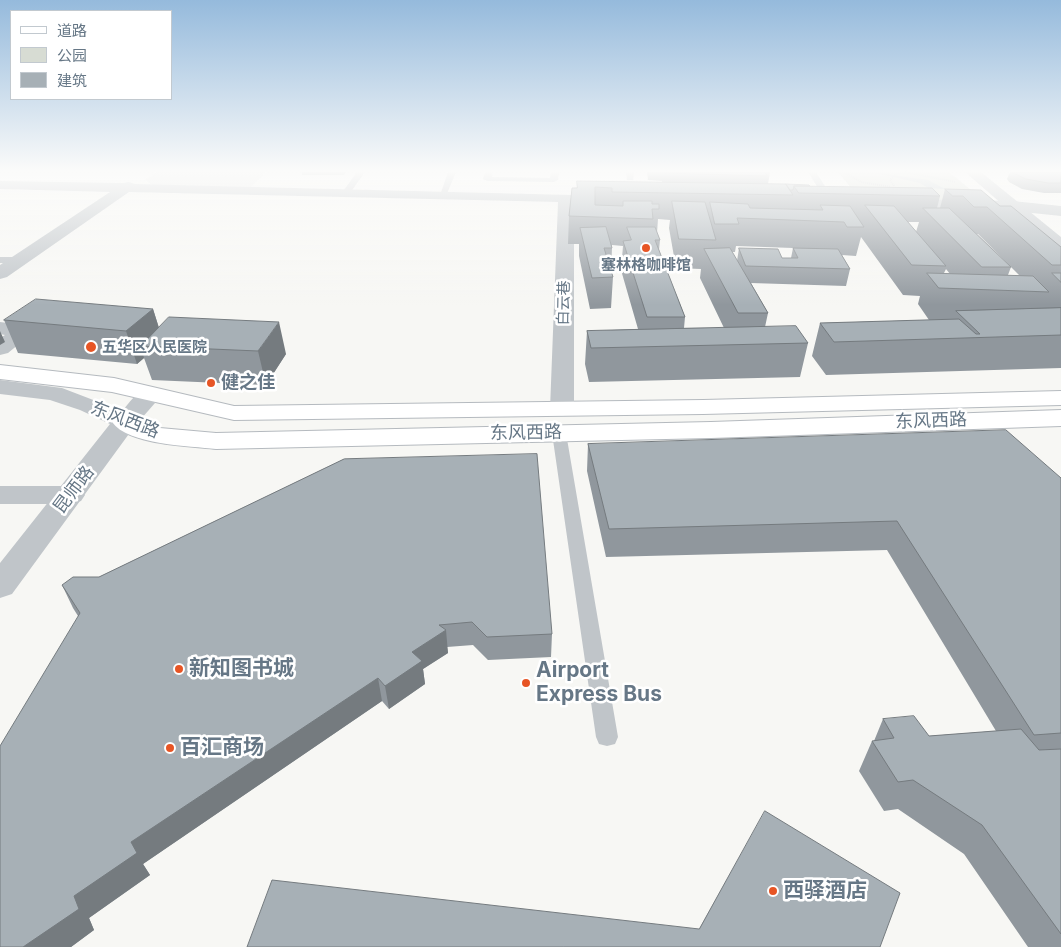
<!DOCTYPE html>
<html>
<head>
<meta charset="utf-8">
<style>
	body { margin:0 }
	#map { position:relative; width:1061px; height:947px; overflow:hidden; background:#f7f7f4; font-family:Inter,"Noto Sans SC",sans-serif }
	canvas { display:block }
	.legend { position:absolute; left:10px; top:10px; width:162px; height:90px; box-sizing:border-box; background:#fff; border:1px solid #c2c9cf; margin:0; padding:6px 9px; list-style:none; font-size:15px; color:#667786 }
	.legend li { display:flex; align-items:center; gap:10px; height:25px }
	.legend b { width:25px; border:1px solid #c2c9cf }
</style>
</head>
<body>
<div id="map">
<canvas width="1061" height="947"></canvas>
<ul class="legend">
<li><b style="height:6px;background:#fff"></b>道路</li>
<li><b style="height:14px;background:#d7dcd3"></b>公园</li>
<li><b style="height:14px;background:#a7b0b6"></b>建筑</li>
</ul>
</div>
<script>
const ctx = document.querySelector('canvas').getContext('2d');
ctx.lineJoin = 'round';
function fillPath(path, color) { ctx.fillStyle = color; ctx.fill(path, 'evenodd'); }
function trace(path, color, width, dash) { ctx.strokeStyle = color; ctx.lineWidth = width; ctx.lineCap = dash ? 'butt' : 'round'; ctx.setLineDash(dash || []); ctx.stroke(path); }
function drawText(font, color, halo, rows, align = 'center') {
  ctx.font = font + ' Inter,"Noto Sans SC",sans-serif'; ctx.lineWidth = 5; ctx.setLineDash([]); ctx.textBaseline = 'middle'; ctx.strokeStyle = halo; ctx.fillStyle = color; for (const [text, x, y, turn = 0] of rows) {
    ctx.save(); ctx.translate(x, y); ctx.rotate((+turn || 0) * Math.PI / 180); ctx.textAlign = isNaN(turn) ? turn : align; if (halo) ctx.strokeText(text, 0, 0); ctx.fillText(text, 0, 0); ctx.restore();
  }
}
fillPath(new Path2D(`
	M157,172h109l-15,15 -99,-2 -7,-5z`), '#e8e9e8');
fillPath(new Path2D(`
	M838,172h111l37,30 -125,-2z`), '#d7dcd3');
fillPath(new Path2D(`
	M871,172l57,8 17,9 -17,-1 -8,-5z`), '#b8c4c9');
const secondary = new Path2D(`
	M0,365l114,13 120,28 469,-6 358,-9v14l-358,9 -469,6 -122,-28 -112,-13z
	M1061,410v16l-350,12 -495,11c-26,-3 -88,-4 -104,-27l4,-5 9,-3 9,3 26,11 56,5 495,-11z`);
trace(secondary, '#b5babf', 2);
trace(new Path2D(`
	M844,172l17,10 30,5
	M905,172l51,10
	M894,186l-4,-6 9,-8`), '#b8bcbf', 2, [1, 1]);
fillPath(new Path2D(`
	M357,172h8l-17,24h-6l-1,-2z
	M448,172h8l-10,24 -7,2z
	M485,172h8l-1,5 58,1 1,-6h8l-1,8 -4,2 -67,-1 -4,-2z
	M626,172h8l-1,8h-6z
	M808,172h8l19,30 -1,2h-6z
	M0,257h19l5,3 -5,3h-19z
	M559,429l7,4 52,304 -3,7 -8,2 -8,-2 -3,-7 -44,-304z`), '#c0c5c9');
fillPath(new Path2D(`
	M0,181l123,2 6,-1 6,2 477,12 3,3 -3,3 -5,2 -33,-1v206l-3,5 -9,2 -9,-2 -3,-5 8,-207 -429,-10 -122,85 -7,2v-14l110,-73 -110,-3z
	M900,199l113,2 48,5v10l-48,-5 -118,-4 -3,-3 3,-3z
	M0,322l32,4 4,4 -28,23 -8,2v-17l5,-3 -5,-1z
	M0,486h71l10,3 4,6 -4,6 -10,3h-71z`), '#c0c5c9');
fillPath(new Path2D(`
	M965,172h16l80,65v14l-6,-1z
	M0,380l62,8 60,23c11,-12 18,-26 36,-21l4,5 -28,32 -122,167 -12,4v-35l110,-139 -30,-14 -30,-10 -50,-6z`), '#c0c5c9');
fillPath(secondary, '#fff');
fillPath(new Path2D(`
	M302,172h44l-2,3h-42z
	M647,172h123l-2,12 42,2 130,10 -3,12h3l5,-19 55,17 61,41v121l-235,7 -14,-19 8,-33 109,-3 -11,-16 2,-8 -17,-1 -42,-58 -5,19 -14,-1 8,14 -4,17 -95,-3 17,30 -3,14 43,16 -8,34 -211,5 -4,-18 2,-33 51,-2 -17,-59 2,-24 -11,-1v3l-1,23 2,6 -2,31 -21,1 -11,-53v-12h-11l1,-28 3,-28 90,-6v-1l-14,-1zM658,219l12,1 -1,8 7,40 25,1 -1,9 24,50h-40l1,-11 -26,-67 1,-10 -3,-7zM908,222h11l-3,10zM977,234h1l42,42 -12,-1 3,-8zM736,246l57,2 -2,10h-9l-43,-10 -2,13 -5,-9h3zM946,269l4,5 -6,-1z
	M1010,172h51v21h-17l-22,-4 -13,-7 -2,-3z
	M153,309l6,19 127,26 -20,31 -114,-5 -8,-22 -7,6 -119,-11 -14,-33z
	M588,444l473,34v469h-33l-64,-93 -66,-45 -14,2 -25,-40 13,-30h2l9,-22 46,17 67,-5 -109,-181 -281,7 -19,-86z
	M344,459l208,175 -1,23 -63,3 -15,-15 -26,2 1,6 -25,16 2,15 -36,25 -7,-8 -239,163 7,11 -61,43 5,12 -23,17 7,-331 -5,-8 -11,-23 37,-8z`), '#90979d');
fillPath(new Path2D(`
	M153,309l10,32 -22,5 3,12 -7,6 -11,-33z
	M279,322l7,32 -20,31 -8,-34z
	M0,331l5,11 -5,3z
	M446,630l2,23 -25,16 2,15 -36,25 -4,-23 27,-34z
	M378,678l4,23 -239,163 7,11 -61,43 5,12 -23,17h-48l51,-51 57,-54z`), '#757b7f');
const building = new Path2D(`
	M665,172h100l2,4 -102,-3z
	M1012,172h49v11h-13l-22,-4z
	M577,181l209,3 7,11 -181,-3v-4l-17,-1v18l28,1v-5h29v3h7v5h-7l1,10 -84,-3 3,-28h5z
	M786,184l23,1 1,1h-16l-1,4h-3z
	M794,186l138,2 8,8 -141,-3z
	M945,189l36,1 19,16h11l50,41v18h-9l-65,-58h-13l-11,-11h-10z
	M672,201l33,1 11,38 -37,-1z
	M710,202l38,2 2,4 73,2 -3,-5 30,1 14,21h-17l-3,-5 -107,-4 2,6h-24z
	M865,205l29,1 52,60 -34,-1z
	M923,208h26l62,59h-29z
	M606,227l6,21h-8l9,29 -21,1 -12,-50z
	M627,227h28l5,13h-5l30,77h-38l-24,-76 8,-1z
	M730,248l38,65h-30l-34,-64z
	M739,248l39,1 4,9h16l-5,-10 45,1 12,20 -104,-3z
	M927,273l106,3 16,16 -110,-4z
	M1052,273h9v9z
	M36,299l117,10 -27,22 -122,-11z
	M1061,308v27l-227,7 -14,-19 139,-4 17,15h4l-24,-23z
	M169,317l110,5 -21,29 -117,-5z
	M796,326l12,17 -217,5 -4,-17z
	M1006,430l55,48v255l-27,2 -137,-214 -288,8 -21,-85z
	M537,454l15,180 -65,3 -15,-15 -33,3 7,5 -34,22 10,9 -37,25 -7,-8 -247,164 6,11 -63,43 5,13 -56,38h-23v-201l80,-133 -18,-28 11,-8h26l245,-118z
	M914,716l15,20 92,-7 18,21 22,-1v185l-79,-109 -69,-45 -15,2 -26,-41 22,-3 -11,-19z
	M765,811l135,82 -20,54h-633l25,-67 427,49z`);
fillPath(building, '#a7b0b6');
trace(building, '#757b7f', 1);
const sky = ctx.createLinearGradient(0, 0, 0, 305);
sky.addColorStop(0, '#95badc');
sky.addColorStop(0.56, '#fbfbfa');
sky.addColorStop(1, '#fbfbfa00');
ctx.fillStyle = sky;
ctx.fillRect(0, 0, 1061, 305);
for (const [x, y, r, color] of [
	[646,248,5,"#e75525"],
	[91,347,6,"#e75525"],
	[211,383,5,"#e75525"],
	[179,669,5,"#e75525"],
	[526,683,5,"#e75525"],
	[170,748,5,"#e75525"],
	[773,891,5,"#e75525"]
]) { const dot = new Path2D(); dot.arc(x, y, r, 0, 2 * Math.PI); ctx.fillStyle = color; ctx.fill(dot); trace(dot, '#fff', 2); }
drawText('bold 15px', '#667786', '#fff', [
	["塞林格咖啡馆",646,265],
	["五华区人民医院",102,347,"left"]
]);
drawText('15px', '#667786', '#fff', [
	["白云巷",564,303,-89]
]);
drawText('bold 18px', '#667786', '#fff', [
	["健之佳",221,383]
], 'left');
drawText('18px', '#667786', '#fff', [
	["东风西路",125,420,21],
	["东风西路",931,421,-2],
	["东风西路",526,433,-1],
	["昆师路",74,490,-53]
]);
drawText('bold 21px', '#667786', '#fff', [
	["新知图书城",189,669],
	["Airport",536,671],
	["Express Bus",536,695],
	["百汇商场",180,748],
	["西驿酒店",783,891]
], 'left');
</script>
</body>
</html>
